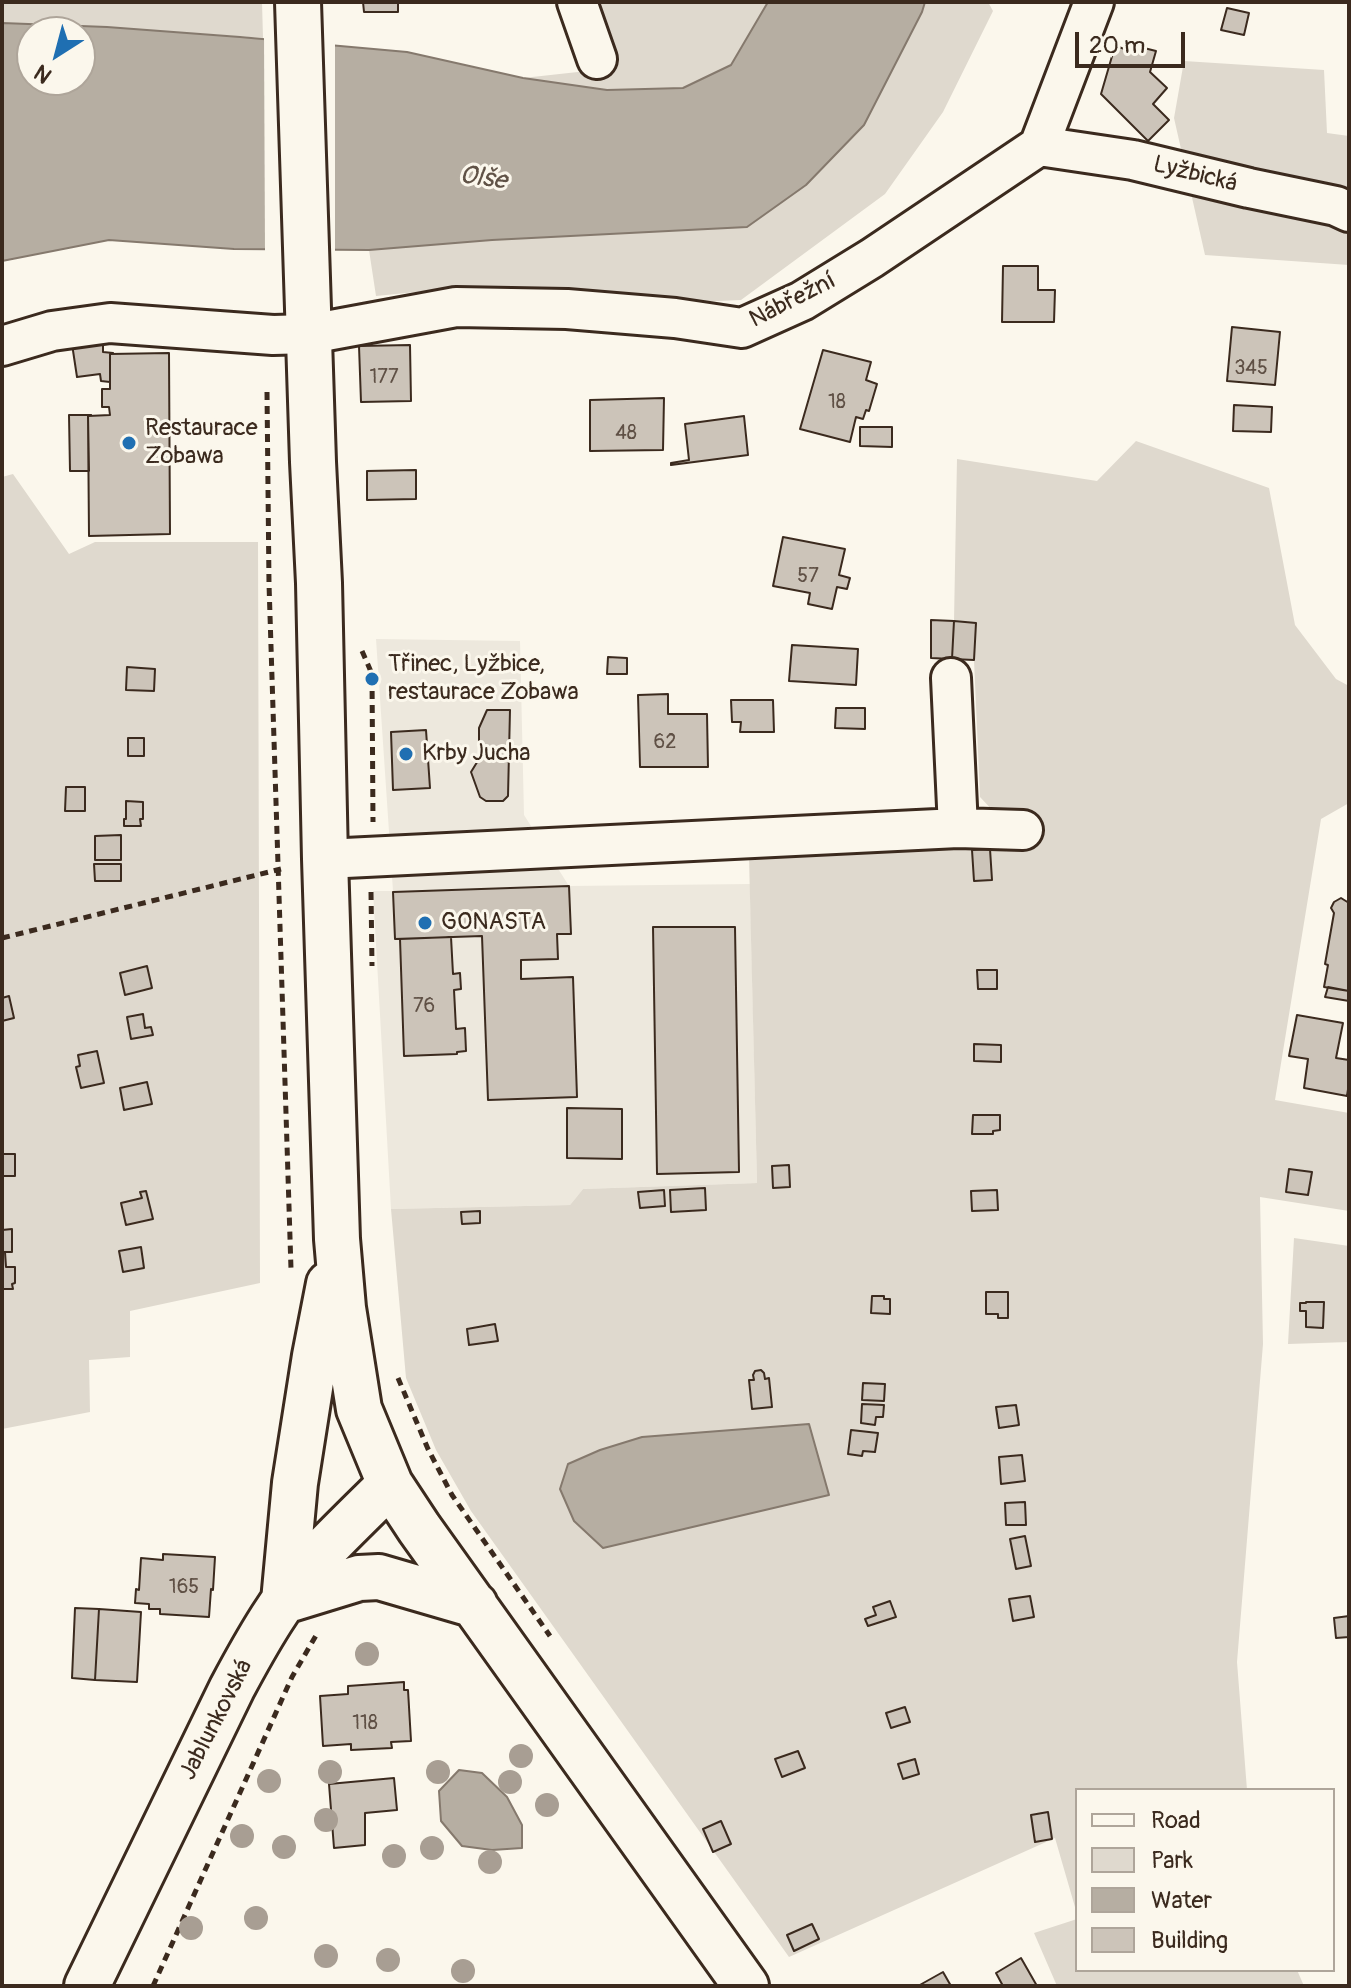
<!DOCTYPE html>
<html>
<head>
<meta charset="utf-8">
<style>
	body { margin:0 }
	#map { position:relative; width:1351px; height:1988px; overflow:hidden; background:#fbf7ec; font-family:Pangolin,sans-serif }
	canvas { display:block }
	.frame { position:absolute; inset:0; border:4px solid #3b2a1e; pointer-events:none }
	.legend { position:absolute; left:1075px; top:1788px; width:260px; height:184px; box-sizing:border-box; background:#fbf7ec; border:2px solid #aea59a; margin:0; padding:10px 14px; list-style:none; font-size:24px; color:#3b2a1e }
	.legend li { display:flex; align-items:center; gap:16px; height:40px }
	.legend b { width:40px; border:2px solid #aea59a }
	.north { position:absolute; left:16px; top:16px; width:80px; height:80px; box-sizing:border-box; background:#fbf7ec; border:2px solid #aea59a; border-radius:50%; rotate:216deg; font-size:22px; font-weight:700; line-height:32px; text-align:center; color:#3b2a1e }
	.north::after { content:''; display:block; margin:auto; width:28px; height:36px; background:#1f6fb2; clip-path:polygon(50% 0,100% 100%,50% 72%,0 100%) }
	.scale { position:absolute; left:1075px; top:32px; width:110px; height:36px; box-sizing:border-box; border:4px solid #3b2a1e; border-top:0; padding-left:10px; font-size:24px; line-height:28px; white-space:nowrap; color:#3b2a1e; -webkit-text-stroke:6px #fbf7ec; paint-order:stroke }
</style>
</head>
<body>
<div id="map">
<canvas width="1351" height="1988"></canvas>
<div class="frame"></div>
<ul class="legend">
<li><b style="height:10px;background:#fbf7ec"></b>Road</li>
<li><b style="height:22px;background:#dfd9ce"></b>Park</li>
<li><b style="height:22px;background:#b6aea2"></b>Water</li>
<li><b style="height:22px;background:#ccc4b9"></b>Building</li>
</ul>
<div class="north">N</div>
<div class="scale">20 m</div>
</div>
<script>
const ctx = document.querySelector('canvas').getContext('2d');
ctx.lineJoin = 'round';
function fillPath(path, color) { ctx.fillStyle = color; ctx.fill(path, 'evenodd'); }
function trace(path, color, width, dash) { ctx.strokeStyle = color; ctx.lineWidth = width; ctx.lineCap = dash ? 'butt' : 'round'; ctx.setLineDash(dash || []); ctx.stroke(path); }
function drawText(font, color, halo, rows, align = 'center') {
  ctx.font = font + ' Pangolin,sans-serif'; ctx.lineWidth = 6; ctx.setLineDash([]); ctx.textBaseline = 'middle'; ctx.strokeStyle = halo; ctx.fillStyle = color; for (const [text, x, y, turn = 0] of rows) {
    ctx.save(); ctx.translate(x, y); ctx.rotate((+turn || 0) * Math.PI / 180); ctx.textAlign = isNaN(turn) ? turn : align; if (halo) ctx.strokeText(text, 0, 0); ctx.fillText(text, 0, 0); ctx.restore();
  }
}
fillPath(new Path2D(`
	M376,639l144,2 4,174 45,71 181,-2 7,299 -174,6 -13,16 -179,4 -18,-318h20z`), '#ede8dd');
fillPath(new Path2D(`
	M2,2h260l1,36 -156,-11 -105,-4z
	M598,2h170l-37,63 -48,23 -76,2 -84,-12 64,-7 17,-5z
	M925,2h63l5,9 -50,101 -58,82 -144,106 -46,2 -82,-6 -67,-9 -90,1 -80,8 -7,-46 123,-10 255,-13 175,-215z
	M1184,61l140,9 3,63 22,3v129l-144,-10 -31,-137z
	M1136,441l133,47 26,137 41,54 13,7v117l-28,16 -46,281 74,13v98l-89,-14 3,147 -26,318 10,128h-170v124l-22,-76 -266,119 -318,-446 -35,-61 -30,-72 -15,-169 179,-4 13,-16 174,-6 -8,-326 276,-12 -45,-48 -6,-137 2,-37 -22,-2 3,-162 140,22z
	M13,474l56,80 26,-12h163l2,741 -130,28v46l-41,3 1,52 -88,17v-952z
	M1294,1238l55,8v96l-61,2z
	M1077,1919v51h220l7,16h-247l-23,-53z`), '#dfd9ce');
const water = new Path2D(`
	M768,2h157l-3,10 -58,113 -58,60 -59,42 -255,13 -123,10 -135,-1 -125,-9 -107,21v-238l105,4 133,10 167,15 116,26 84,12 76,-2 48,-23zM32,32h48v48h-48z
	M809,1424l20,71 -226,53 -29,-27 -14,-32 8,-25 32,-14 42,-13z
	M459,1770l23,3 25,24 15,28v23l-30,2 -30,-4 -21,-25 -2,-30z`);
fillPath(water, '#b6aea2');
trace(water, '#85796d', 2);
fillPath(new Path2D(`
	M264,34l71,7v212h-70z`), '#fbf7ec');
const building = new Path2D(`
	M363,2h35v10h-34z
	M1227,8l22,5 -5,22 -23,-5z
	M1115,46l23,7 2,-6 16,4 -6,21 17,16 -14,16 16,16 -21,21 -47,-47z
	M1003,266h35v24h17l-1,32h-52z
	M1232,327l48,5 -5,53 -48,-4z
	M103,340v12l10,1 -3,1v28l-9,-1 -1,-7 -23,3 -5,-33z
	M410,345l1,56 -50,1 -2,-56z
	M823,350l48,12 -5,18 11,4 -8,27 -3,-1 -3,9 -7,-2 -6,25 -50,-13z
	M169,353l1,181 -81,2 -1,-120 22,-1 -1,-8h-7v-18h8v-35z
	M664,398l-1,52 -73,1v-51z
	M1234,405l38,2 -1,25 -38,-1z
	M69,415h22l-3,1 1,55h-19z
	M744,416l4,39 -77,10v-2l18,-3 -4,-36z
	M860,427h32v20l-32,-1z
	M416,470v29l-49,1v-29z
	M783,537l62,12 -6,26 11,3 -3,11 -10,-2 -5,22 -24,-5 2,-11 -37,-7z
	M931,620l23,1 -2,38 -21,-1z
	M954,621l22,2 -2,37 -22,-1z
	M792,645l66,4 -2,36 -67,-4z
	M608,657l19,1v16h-20z
	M127,667l28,2 -1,22 -28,-1z
	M668,694v20h39l1,53h-68l-2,-72z
	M731,700h42l1,32h-34l1,-10h-9z
	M836,708h29v21l-30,-1z
	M487,710h23l-2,86 -5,5h-17l-6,-4 -9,-25 8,-13v-31z
	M426,730l4,58 -37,2 -2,-58z
	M128,738h16v18h-16z
	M66,787h19v24h-20z
	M126,801l17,1v17h-3l1,7h-17v-7h2z
	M121,835v25h-26v-24z
	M990,849l2,31 -18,1 -2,-31z
	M94,864h27v17h-26z
	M569,886l2,48h-14l1,25 -37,1v19l52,-2 4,120 -89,3 -6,-164 -87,3 -2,-47z
	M1341,898l8,5v88l-25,-4 4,-22 -3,-1 9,-51 -3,-5 3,-6z
	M653,927h82l4,245 -82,2z
	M451,937l2,37 7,-1 1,16 -7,1 2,39 9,-1 1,23 -9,1v2l-53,2 -4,-117z
	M147,966l5,22 -27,7 -5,-22z
	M977,970h20v19h-19z
	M1328,987l21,4v10l-24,-4z
	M9,996l5,22 -12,3v-23z
	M143,1014l2,14 6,-1 2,8 -22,4 -4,-22z
	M1297,1015l46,8 -7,35 13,2v23l-2,13 -43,-8 4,-29 -19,-3z
	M974,1044l27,1v17l-27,-1z
	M97,1051l7,32 -23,5 -5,-21 4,-1 -2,-11z
	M147,1082l5,22 -28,6 -4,-22z
	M567,1108l55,1v50l-55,-1z
	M973,1115h27v15l-7,1v3h-21z
	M2,1154h13v22h-13z
	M789,1165l1,22 -17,1 -1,-22z
	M1289,1169l23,3 -4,23 -22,-3z
	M705,1188l1,22 -35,2 -1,-22z
	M664,1190l1,16 -25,2 -2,-16z
	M997,1190l1,20 -26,1 -1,-20z
	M146,1191l7,28 -27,6 -5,-22 21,-5 -2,-6z
	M480,1211v12l-18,1 -1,-12z
	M12,1229v23h-10v-22z
	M141,1247l3,21 -21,4 -4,-21z
	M2,1252h3l1,15h9v16l-3,1 1,5h-11z
	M986,1292h22v26h-10v-4h-12z
	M872,1296h12v3h6v15l-19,-1z
	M1306,1302h18l-1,26 -17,-1v-16h-6v-8h6z
	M495,1324l3,17 -29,4 -2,-16z
	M761,1370l3,3 1,6 4,-1 3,29 -20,2 -3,-29h5l-1,-5 2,-4z
	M863,1383l22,1 -1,17 -22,-1z
	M862,1404l22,1 -1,12h-7l-1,8 -14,-2z
	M1016,1405l3,20 -20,3 -3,-21z
	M851,1430l27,3 -3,19 -12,-1 -1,5 -14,-2z
	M1022,1455l3,26 -24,3 -2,-27z
	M1025,1502l1,23h-20l-1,-22z
	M1025,1536l6,30 -15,3 -6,-30z
	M163,1554l52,3 -2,33 -2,-1 -2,28 -49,-3v-5h-11v-5l-14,-1 1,-14 3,1 2,-32 22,2z
	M1030,1596l4,21 -21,4 -4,-22z
	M890,1601l6,16 -28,9 -3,-7 11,-4 -3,-8z
	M75,1608l24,1 -4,71 -23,-2z
	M99,1609l42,3 -4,70 -42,-2z
	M1349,1616v21l-13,1 -2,-20z
	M404,1682v8h4l3,51 -20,1 1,6 -41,2v-6l-28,2 -3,-50 28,-2v-8z
	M905,1707l5,15 -19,6 -5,-15z
	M798,1751l7,17 -23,9 -7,-18z
	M915,1759l4,15 -16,5 -5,-15z
	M394,1778l3,32 -32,3v32l-31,3 -5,-64z
	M1048,1812l4,27 -17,3 -4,-27z
	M721,1821l10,23 -18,8 -10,-23z
	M812,1924l7,15 -25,12 -7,-16z
	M1021,1958l16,28h-34l-7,-13z
	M943,1972l8,14h-33z`);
fillPath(building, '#ccc4b9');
trace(building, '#3b2a1e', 2);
const minor = new Path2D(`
	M577,2l20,57
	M1039,146l94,14 116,28 87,18 13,6
	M2,346l50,-15 58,-8 163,12 37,-1 146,-27 111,2 108,9 67,10 60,-27 70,-43 167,-112 55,-144
	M951,678l7,150
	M325,859l633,-31 65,2`);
const major = new Path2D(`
	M298,2l15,460 6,121 6,276 12,380 6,69 16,101 31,75 29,44 327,458
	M284,1601l11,-118 20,-127 14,-72
	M284,1601l75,-23 20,-1 96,28
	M87,1986l145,-298c25,-47 52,-94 88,-134 23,-24 47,-47 70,-70`);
trace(minor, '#3b2a1e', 44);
trace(major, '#3b2a1e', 50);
trace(new Path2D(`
	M267,392l2,192 22,685
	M362,651l10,23 1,148
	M371,892l1,74
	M2,938l279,-69
	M398,1378l30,71 24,46 98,141
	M153,1986l139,-309 26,-45`), '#3b2a1e', 5, [8, 6]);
trace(minor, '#fbf7ec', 38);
trace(major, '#fbf7ec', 44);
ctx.fillStyle = '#a89e93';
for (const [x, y] of [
	[367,1654],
	[521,1756],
	[330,1772],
	[438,1772],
	[269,1781],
	[510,1782],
	[547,1805],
	[326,1820],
	[242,1836],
	[284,1847],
	[432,1848],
	[394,1856],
	[490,1862],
	[256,1918],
	[191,1928],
	[326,1956],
	[388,1960],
	[463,1971]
]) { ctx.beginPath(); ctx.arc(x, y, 12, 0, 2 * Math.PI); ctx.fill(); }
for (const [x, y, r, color] of [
	[129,443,8,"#1f6fb2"],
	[372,679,8,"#1f6fb2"],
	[406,754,8,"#1f6fb2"],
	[425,923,8,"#1f6fb2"]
]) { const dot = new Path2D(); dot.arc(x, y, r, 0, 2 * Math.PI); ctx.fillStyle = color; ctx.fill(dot); trace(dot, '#fbf7ec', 3); }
drawText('20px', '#5f5045', null, [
	["345",1251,369],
	["177",384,378],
	["18",837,403],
	["48",626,434],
	["57",808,577],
	["62",665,743],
	["76",424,1007],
	["165",184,1588],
	["118",365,1724]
]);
drawText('24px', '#3b2a1e', '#fbf7ec', [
	["Lyžbická",1195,175,14],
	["Nábřežní",793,301,-27],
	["Jablunkovská",217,1720,-63]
]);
drawText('24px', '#3b2a1e', '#fbf7ec', [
	["Restaurace",145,429],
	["Zobawa",145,457],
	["Třinec, Lyžbice,",388,665],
	["restaurace Zobawa",388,693],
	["Krby Jucha",422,754],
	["GONASTA",441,923]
], 'left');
drawText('italic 26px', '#605246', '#fbf7ec', [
	["Olše",483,179,8]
]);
</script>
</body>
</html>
